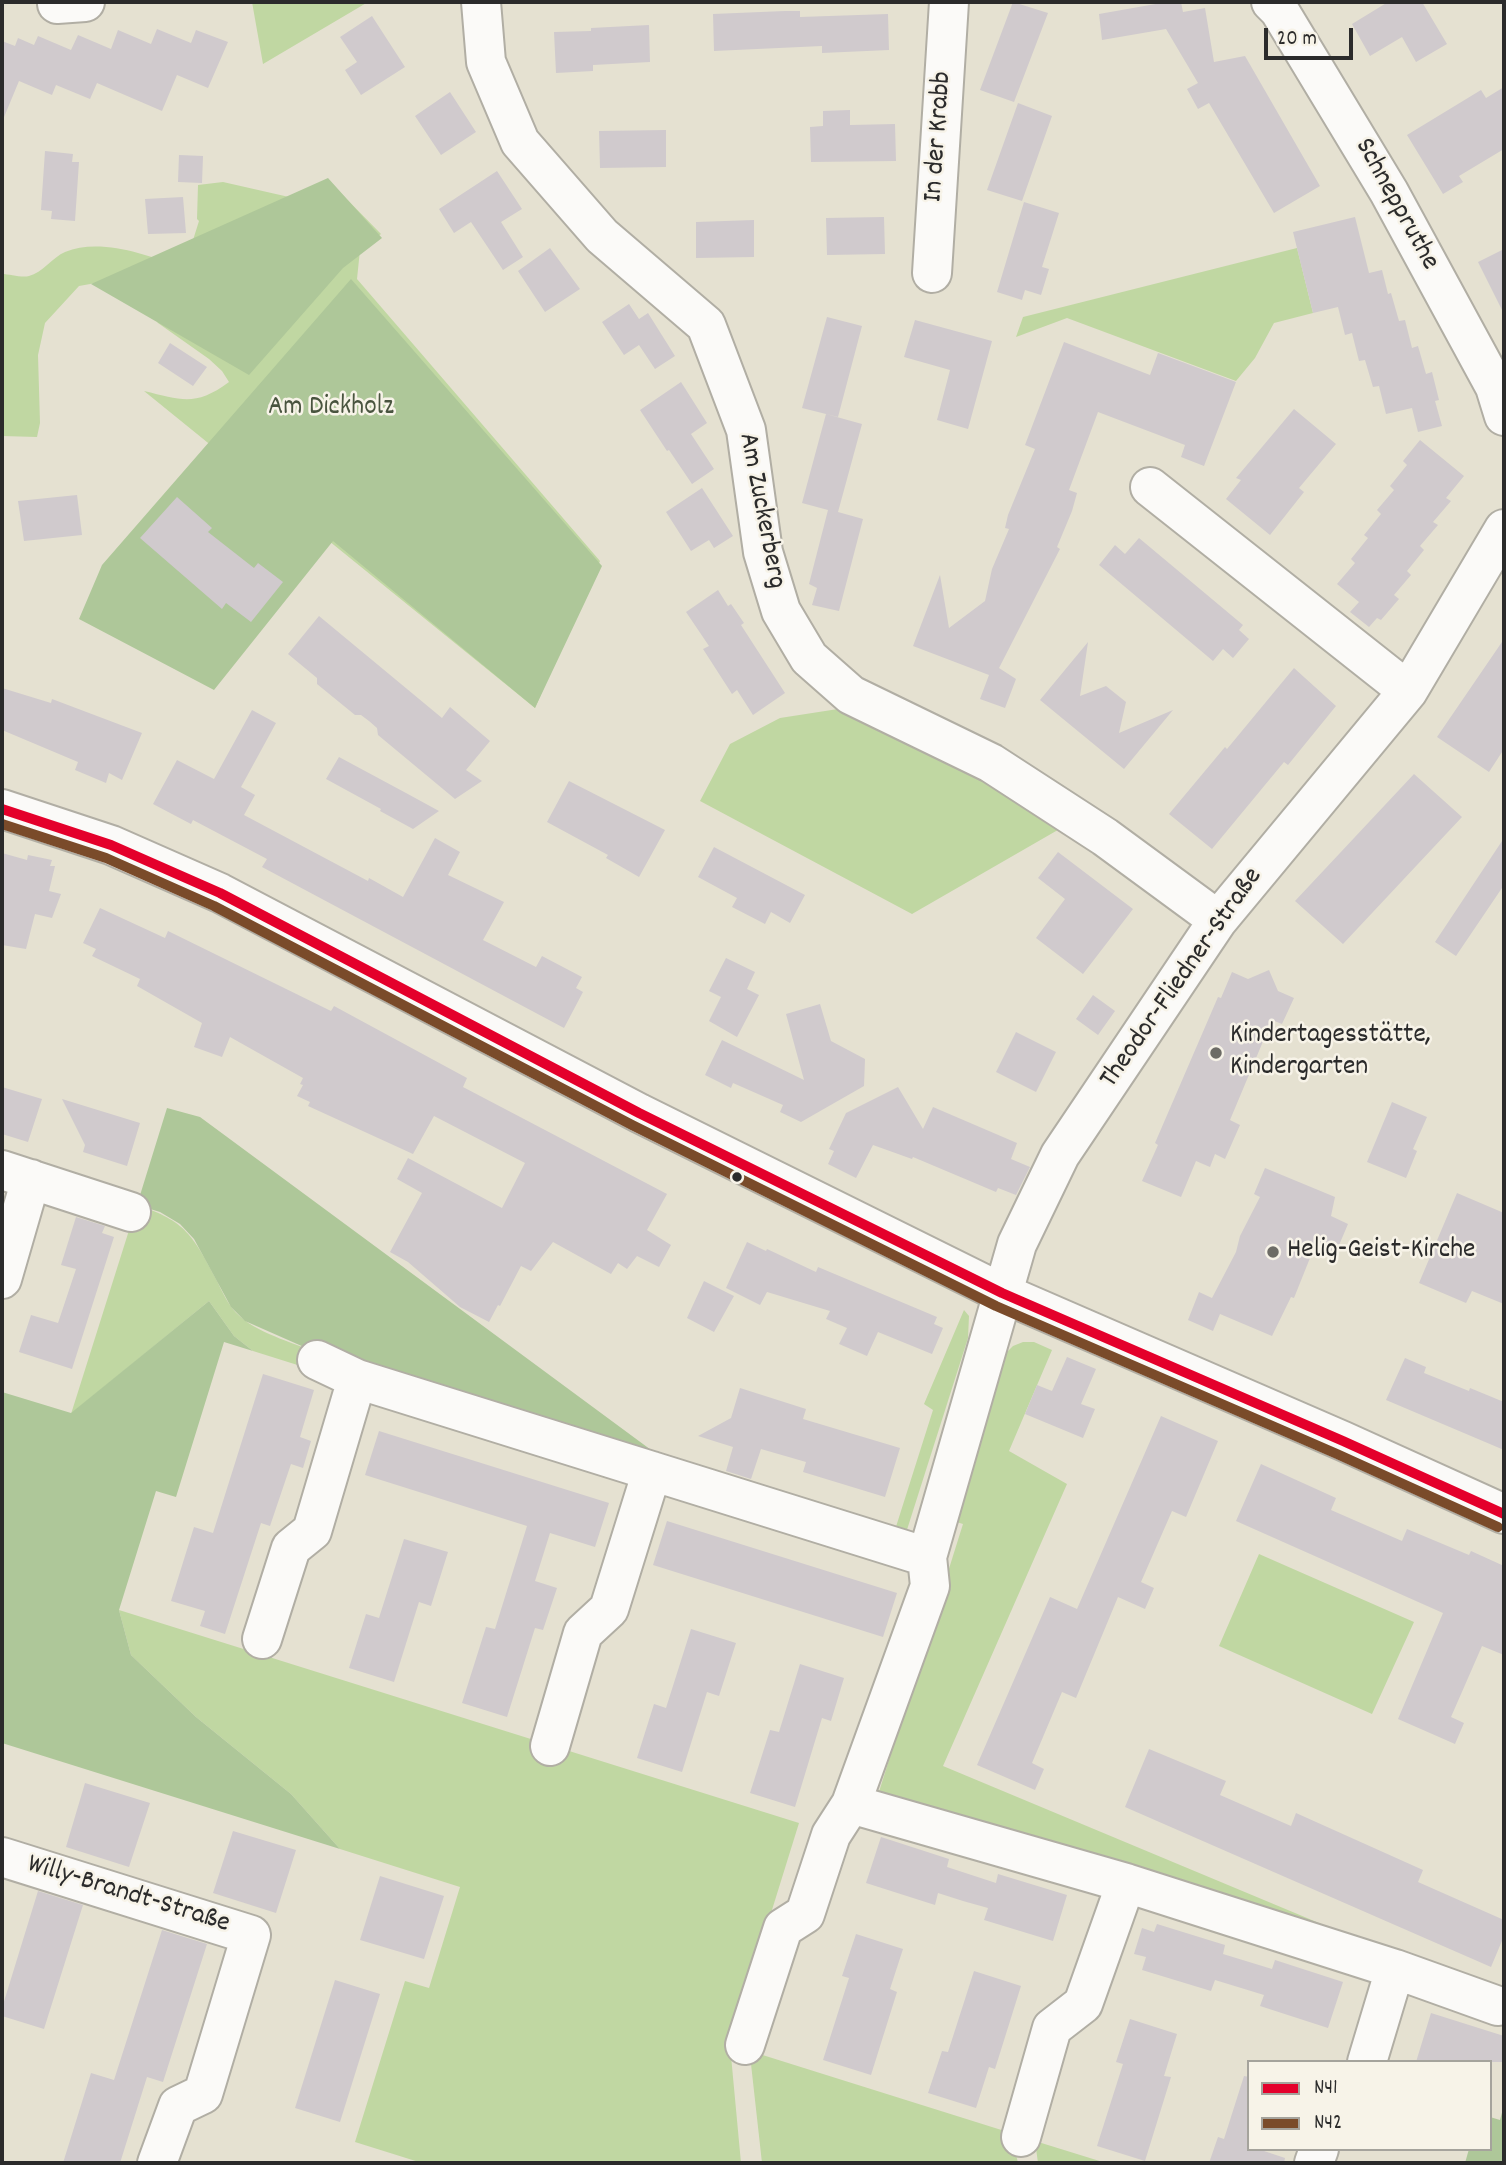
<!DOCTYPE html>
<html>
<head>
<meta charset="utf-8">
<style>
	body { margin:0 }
	#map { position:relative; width:1506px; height:2165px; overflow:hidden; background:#e5e1d1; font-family:Dekko,sans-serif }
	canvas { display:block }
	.frame { position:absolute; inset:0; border:4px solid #2b2b2b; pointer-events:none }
	.legend { position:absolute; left:1247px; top:2060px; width:245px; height:91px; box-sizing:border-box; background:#f7f3e8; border:2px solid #a5a39c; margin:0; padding:9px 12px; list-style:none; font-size:21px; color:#2b2b2b }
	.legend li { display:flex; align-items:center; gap:14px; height:35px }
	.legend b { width:35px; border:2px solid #a5a39c }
	.scale { position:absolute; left:1264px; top:28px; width:89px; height:32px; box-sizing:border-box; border:4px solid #2b2b2b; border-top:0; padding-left:9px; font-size:21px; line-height:24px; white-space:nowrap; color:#2b2b2b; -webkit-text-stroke:5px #f7f3e8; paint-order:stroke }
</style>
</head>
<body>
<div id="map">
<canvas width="1506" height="2165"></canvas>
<div class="frame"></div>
<ul class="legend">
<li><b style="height:9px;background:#e4002b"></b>N41</li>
<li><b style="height:9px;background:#7a4b2a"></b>N42</li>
</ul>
<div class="scale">20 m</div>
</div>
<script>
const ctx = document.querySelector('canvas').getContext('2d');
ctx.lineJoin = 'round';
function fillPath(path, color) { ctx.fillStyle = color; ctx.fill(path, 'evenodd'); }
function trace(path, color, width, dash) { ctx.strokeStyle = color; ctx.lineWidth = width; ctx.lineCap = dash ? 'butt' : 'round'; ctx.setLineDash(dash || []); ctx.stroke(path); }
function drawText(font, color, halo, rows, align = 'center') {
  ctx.font = font + ' Dekko,sans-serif'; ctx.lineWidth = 5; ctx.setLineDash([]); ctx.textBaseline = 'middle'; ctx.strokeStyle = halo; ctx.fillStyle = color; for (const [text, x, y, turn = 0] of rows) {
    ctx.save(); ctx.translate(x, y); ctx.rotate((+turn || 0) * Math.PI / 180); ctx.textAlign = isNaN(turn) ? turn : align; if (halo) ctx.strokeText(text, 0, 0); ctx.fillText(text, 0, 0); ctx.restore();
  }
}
fillPath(new Path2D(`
	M252,2h116l-105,62z
	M328,180l53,54 -21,16 -3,29 243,282 -65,147 -391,-317c38,9 51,16 85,-9l-7,-11 -13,-12 -51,-36 -11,-17 -40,-25 -28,5 -34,37 -7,32 2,68 -3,14 -35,-1v-162c7,0 20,4 27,2 13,-3 24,-19 36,-24 34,-14 80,2 112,14l11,-10 11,-35 -2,-2 1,-34 25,-3 66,15z
	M1297,248l16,65 -39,10 -19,35 -19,23 -169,-63 -51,19 7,-20z
	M838,709l129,59 96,59 -151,87 -212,-113 30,-57 50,-26z
	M137,1205c49,16 56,31 79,74 5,10 10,21 16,29 18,23 54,32 81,43l-6,17 -54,-17 -19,-15 -25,-35 -138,113z
	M964,1310l5,6 -1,22 -63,198 -11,-3 39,-123 -9,-6z
	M1023,1342h11l18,8 -43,101 58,33 -124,282 467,195 -532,-166 85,-271 -13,-4 55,-166 8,-8z
	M1259,1554l155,68 -42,92 -153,-68z
	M119,1610l680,213 -69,222 11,118h-319l-67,-21 50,-161 24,7 31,-101 -120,-38 -49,-55 -95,-77 -65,-62z
	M753,2052l258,81 7,30h-256l-11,-99z
	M1035,2141l71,22h-68z`), '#c0d7a2');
fillPath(new Path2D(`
	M328,178l54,60 -39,30 -94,107 -158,-91z
	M351,279l251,287 -67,142 -202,-167 -119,149 -135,-71 23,-54z
	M167,1108l33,9 466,344 -353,-110 -68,-30 -14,-14 -37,-68 -14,-15 -20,-12 -23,-7z
	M209,1301l25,35 19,15 -29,-9 -48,155 -20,-6 -37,119 12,45 65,62 95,77 49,55 -338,-106v-351l69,21z
	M1504,2105v58h-39l4,-14h21v-32l10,3z`), '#aec799');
fillPath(new Path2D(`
	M1013,2l35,11 -34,89 -34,-12z
	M1167,2h14l2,10 22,-4 9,54 31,-6 75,130 -46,27 -65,-110 -11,6 -11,-20 11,-6 -32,-54 -64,11 -3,-26z
	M1388,2h34l25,42 -31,18 -14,-25 -32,19 -18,-32z
	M785,11h15v6l88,-3 1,36 -67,3v-7l-108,5 -1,-37z
	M372,16l33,51 -44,28 -16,-25 12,-8 -17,-25z
	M649,25l1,37 -57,3v6l-37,2 -2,-41 37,-1v-3z
	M157,29l34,14 5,-13 32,12 -20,46 -31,-13 -15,36 -65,-28 -7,16 -34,-14 -4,10 -33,-14 -17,41v-81l13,5 3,-8 16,7 4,-9 33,14 7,-15 33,14 7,-19 33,14z
	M1504,87v62l-45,27 4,6 -20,12 -36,-59 74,-45 5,8z
	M450,92l26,40 -35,23 -26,-39z
	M1018,103l34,13 -30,85 -35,-11z
	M850,110v15l45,-1 1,37 -85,1 -1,-35 13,-1v-15z
	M666,130v37l-66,1 -1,-37z
	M45,151l28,3 -1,8h7l-4,59 -24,-2 1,-8 -11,-1z
	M179,155l24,1 -1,27 -24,-1z
	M497,171l25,38 -21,13 22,35 -20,13 -32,-48 -17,11 -15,-24z
	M183,197l3,36 -38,1 -3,-35z
	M1024,202l35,11 -17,54 7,2 -8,26 -16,-5 -3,10 -25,-8z
	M884,217l1,37 -58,1 -1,-37z
	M1355,217l14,56 13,-3 6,24 3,-1 8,28 6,-1 7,28 6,-2 8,28 6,-2 7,28 -4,1 7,25 -24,6 -6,-24 -26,6 -7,-28 -6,1 -8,-27 -6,1 -7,-28 -7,2 -7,-28 -25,6 -20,-81z
	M754,220v37l-58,1v-36z
	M550,248l30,41 -35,23 -27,-41z
	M1504,249v65l-26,-52z
	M629,304l10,15 9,-6 27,43 -20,13 -16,-24 -15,10 -22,-33z
	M827,317l35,9 -24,91 -36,-9z
	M915,320l77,21 -24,88 -31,-9 13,-50 -46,-13z
	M1064,342l86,33 8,-22 78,29 -32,84 -23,-9 4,-12 -87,-33 -29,78 8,3 -5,18 -15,36 3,2 -61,119 17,11 -11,29 -25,-9 9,-24 -76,-29 27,-71 9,53 36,-27 7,-32 17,-40 -4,-1 3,-13 27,-66 -10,-4z
	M170,343l37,24 -14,19 -35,-23z
	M681,382l26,41 -16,11 23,35 -22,15 -23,-34 -2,1 -27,-41z
	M1294,409l42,35 -37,44 5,4 -34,43 -44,-36 15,-19 -5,-2z
	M826,414l36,10 -24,88 25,7 -24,92 -27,-6 5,-17 -8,-4 19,-74 -26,-7z
	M1420,440l44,36 -18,22 5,3 -18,21 5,3 -18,21 4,4 -17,21 4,4 -17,20 5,4 -18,21 -4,-2 -8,9 -19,-15 9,-10 -22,-18 18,-21 -4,-4 17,-21 -4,-3 17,-21 -4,-4 17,-20 -4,-4 17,-21 -4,-4z
	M702,488l31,48 -19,12 -5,-8 -18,11 -25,-39z
	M77,495l5,40 -58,6 -6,-40z
	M177,497l35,31 -4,4 46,36 4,-5 25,19 -32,40 -25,-19 -4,6 -82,-71z
	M1139,538l104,87 -4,5 10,9 -16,19 -10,-9 -10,12 -114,-96 16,-20 10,9z
	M718,590l10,16 3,-2 13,19 -3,2 44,68 -32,22 -16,-25 -5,4 -29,-45 6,-3 -23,-34z
	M319,616l123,102 8,-11 40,34 -24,29 16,11 -27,18 -77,-64 -1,-7 -8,-7 -8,-6h-6l-38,-31v-6l-29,-24z
	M1504,639v110l-15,23 -52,-35z
	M1088,642l-8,54 26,-10 20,16 -7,31 54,-23 -49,59 -84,-69z
	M1294,668l42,38 -48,59 -4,-3 -72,87 -43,-35 56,-67 2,2z
	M2,688l49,15 1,-4 90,34 -20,47 -13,-7 -3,10 -31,-13 3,-8 -76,-32z
	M252,710l24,13 -35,64 14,8 -11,20 124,66 1,-3 34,19 32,-59 25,14 -12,23 56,27 -21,38 53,27 6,-11 40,21 -6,11 7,4 -19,36 -302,-161 5,-8 -74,-39 -2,4 -38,-20 24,-44 37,19z
	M339,757l67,36 33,18 -26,18 -33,-18 1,-2 -55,-30z
	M1414,774l48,43 -119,127 -48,-43z
	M569,781l96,49 -26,47 -33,-19 2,-3 -61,-33z
	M1504,838v47l-48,71 -21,-14z
	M714,847l91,48 -15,28 -19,-11 -6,12 -33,-17 5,-9 -39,-21z
	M1058,852l75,57 -50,65 -47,-36 29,-39 -27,-21z
	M2,853l25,7 1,-5 24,5 -2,6h5l-6,25 12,3 -9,24 -17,-4 -9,35 -24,-4z
	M100,908l65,30 3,-7 163,80 3,-5 133,72 -4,9 204,107 -20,36 24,15 -12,22 -22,-11 -10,13 -9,-6 -7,11 -58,-32 -22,29 -10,-5 -21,40 -2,-1 -9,17 -29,-15 -52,-45 -18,-10 32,-59 -25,-14 11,-21 94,50 23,-45 -91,-47 -21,38 -105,-48 2,-4 -13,-6 6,-11 -3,-1 3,-6 -73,-41 -8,20 -28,-10 8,-24 -65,-37 3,-7 -48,-23 4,-7 -13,-6z
	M726,958l29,14 -8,17 12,6 -22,42 -28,-16 12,-24 -12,-6z
	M1269,970l9,21 16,7 -12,26 -10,-4 -42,100 10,5 -15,34 -10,-5 -5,13 -14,-6 -15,36 -39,-16 16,-36 -3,-2 63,-146 3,1 11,-26 16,7z
	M1093,995l22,16 -17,24 -22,-16z
	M820,1004l11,37 34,18 -1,27 -63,36 -21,-10 3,-7 -50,-22 -2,5 -26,-13 17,-35 82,40 -18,-66z
	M1016,1032l40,20 -20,40 -40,-20z
	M2,1087l40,12 -14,43 -26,-8z
	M898,1087l25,42 10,-22 84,36 -6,16 19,8 -14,28 -18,-7 -2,4 -83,-35 -1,2 -39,-14 -17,33 -28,-14 6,-13 -5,-2 17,-36z
	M62,1099l78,24 -13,43 -44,-14 2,-7z
	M1392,1102l35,15 -14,32 4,2 -11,27 -39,-16z
	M1265,1168l70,29 -4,19 17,8 -14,33 -20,-9 -20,50 -3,-1 -19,39 -52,-22 -7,17 -25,-11 11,-28 13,6 24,-46 4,-16 20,-39 -6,-3z
	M1457,1193l47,20v91l-32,-13 -6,12 -47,-20z
	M76,1217l29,9 -3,7 12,4 -42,132 -53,-17 12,-37 27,8 18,-54 -15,-4z
	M747,1242l19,9 1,-2 49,23 2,-5 119,50 -3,7 9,4 -11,26 -54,-22 -11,24 -28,-12 8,-16 -21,-9 4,-8 -63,-19 -7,13 -34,-17z
	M704,1281l30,15 -20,36 -27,-14z
	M1067,1357l29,12 -15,35 14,5 -12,29 -58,-24 12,-29 15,6z
	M1405,1358l21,9 -2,6 45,18 1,-3 34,14v48l-118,-50z
	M263,1374l51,16 -14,47 11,4 -8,27 -12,-4 -21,62 -9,-3 -36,111 -25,-8 5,-15 -34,-10 23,-74 19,6z
	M740,1388l66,21 -3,10 97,29 -15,49 -82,-25 3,-10 -45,-13 -10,30 -25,-8 7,-24 -35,-11 33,-18z
	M1161,1416l57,25 -32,76 -14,-6 -31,71 13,6 -9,21 -27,-12 -42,101 -14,-6 -30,71 12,6 -9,21 -58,-25 73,-168 27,12z
	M379,1431l230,72 -14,44 -45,-14 -15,48 22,7 -14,42 -8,-2 -28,89 -45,-14 24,-76 9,2 32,-103 -162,-51z
	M1261,1464l75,34 -5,12 71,31 5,-12 62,26 2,-4 33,15v89l-22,-9 -31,71 13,6 -9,21 -57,-25 45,-106 -207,-92z
	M667,1521l230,72 -14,44 -230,-72z
	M404,1539l44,13 -17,54 -12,-4 -25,80 -45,-14 17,-54 13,4z
	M691,1629l45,14 -17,53 -12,-4 -25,80 -45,-14 17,-54 12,4z
	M800,1664l44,14 -13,43 -9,-3 -27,89 -45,-14 20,-63 9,2z
	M1149,1749l77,32 -6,14 71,31 5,-13 127,57 -5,12 86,38v16l-13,31 -366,-160z
	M85,1783l65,20 -21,64 -63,-20z
	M233,1831l63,19 -20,63 -63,-20z
	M881,1837l68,22 -2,8 49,16 2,-9 69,21 -14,46 -69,-21 4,-12 -25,-7 -25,-8 -3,12 -69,-22z
	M380,1876l64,20 -20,63 -64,-19z
	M38,1891l45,14 -39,124 -42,-13v-8z
	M1157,1924l68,21 -2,9 49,15 3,-9 68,22 -15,46 -68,-22 4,-11 -49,-15 -4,11 -69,-21 4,-13 -12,-3 8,-26 12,4z
	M162,1930l45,14 -44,138 -16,-5 -27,86h-57l28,-90 23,7z
	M856,1934l47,15 -13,40 7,3 -26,83 -48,-15 26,-82 -7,-2z
	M974,1971l47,15 -26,83 -6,-2 -13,41 -48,-15 14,-42 6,1z
	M335,1980l45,14 -40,128 -45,-14z
	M1431,2013l73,23v26h-88z
	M1130,2019l47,15 -13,42 7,1 -26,84 -48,-15 26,-82 -7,-2z
	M1244,2076l5,1v72h9l27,9 -1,5h-75l9,-26 6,2z`), '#d0cacd');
const minor = new Path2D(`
	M481,2l5,60 34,80 82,94 104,89 40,105 17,122 18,59 28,47 42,37 140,68 114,74 113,83
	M1271,2l8,8 110,182 106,195 9,29
	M57,4l28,-2
	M932,273l17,-271
	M1150,487l258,204
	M2,1170l129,42
	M2,1279l29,-100
	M317,1360l40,19 570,178
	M262,1639l29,-91 21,-17 45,-152
	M550,1746l33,-113 26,-24 43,-138
	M851,1804l275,79 269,86 103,37
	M2,1857l249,78 -48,159 -25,12 -21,57
	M745,2045l38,-117 22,-14 26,-79 20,-31 79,-218 -3,-29 90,-313 43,-89 158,-235 190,-229 96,-162
	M1367,2062l28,-93
	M1021,2137l31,-109 31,-24 43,-121
	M1314,2163l5,-14`);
const major = new Path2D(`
	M2,809l109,36 109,48 419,220 363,180 341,148 161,73`);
trace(minor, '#b1aea4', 42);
trace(major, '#b1aea4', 42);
trace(minor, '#fbfaf8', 38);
trace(major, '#fbfaf8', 38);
trace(new Path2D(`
	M2,809l109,36 109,48 419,220 363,180 341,148 161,73`), '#e4002b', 10);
trace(new Path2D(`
	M2,824l104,34 108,48 418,219 364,181 341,148 161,73`), '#7a4b2a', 10);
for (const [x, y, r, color] of [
	[1216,1053,7,"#6c6b65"],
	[737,1177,6,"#2b2b2b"],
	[1273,1252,7,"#6c6b65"]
]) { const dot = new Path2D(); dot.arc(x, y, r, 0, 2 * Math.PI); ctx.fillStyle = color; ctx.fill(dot); trace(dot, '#f7f3e8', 2.5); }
drawText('28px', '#2b2b2b', '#f7f3e8', [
	["In der Krabb",940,137,-86],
	["Schneppruthe",1395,205,61],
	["Am Zuckerberg",760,511,79],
	["Theodor-Fliedner-Straße",1183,979,-55],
	["Willy-Brandt-Straße",128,1896,17]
]);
drawText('28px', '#49543f', '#f7f3e8', [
	["Am Dickholz",331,409]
]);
drawText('28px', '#2b2b2b', '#f7f3e8', [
	["Kindertagesstätte,",1230,1037],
	["Kindergarten",1230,1069],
	["Helig-Geist-Kirche",1287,1252]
], 'left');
</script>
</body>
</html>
